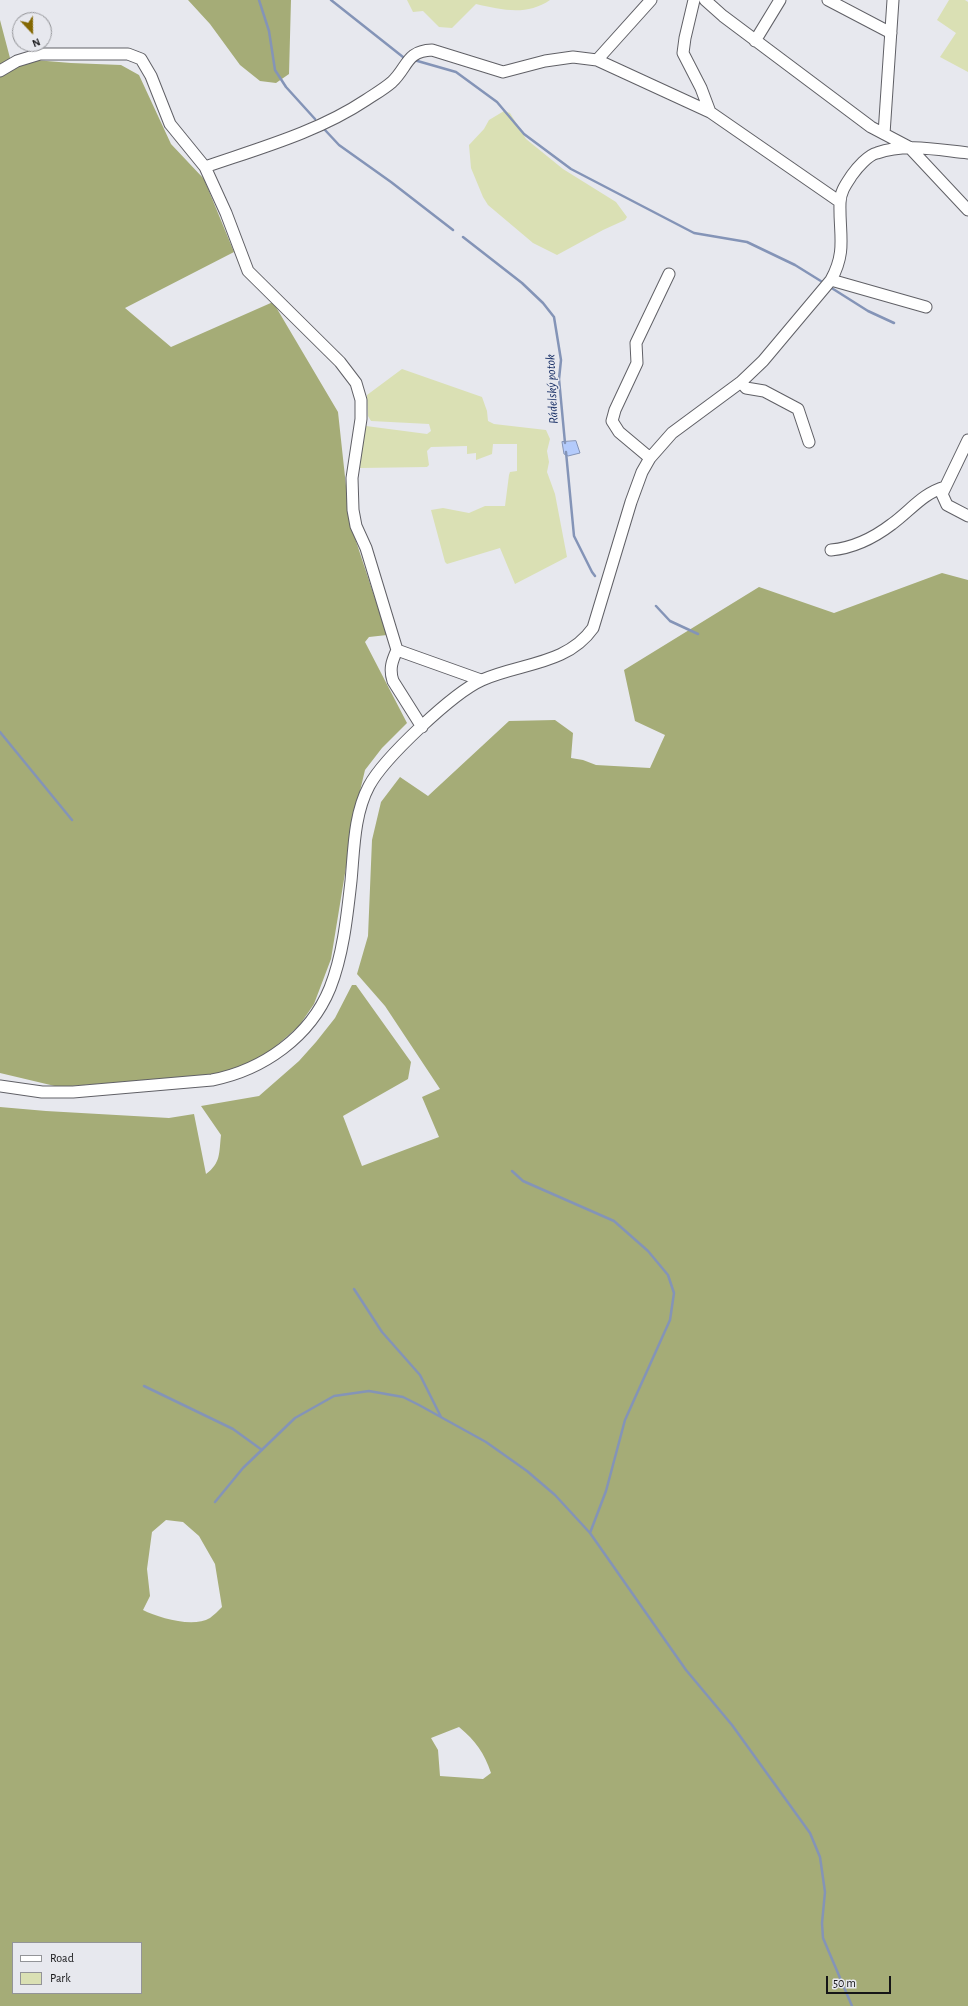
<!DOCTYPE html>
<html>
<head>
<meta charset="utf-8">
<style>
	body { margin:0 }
	#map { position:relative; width:968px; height:2006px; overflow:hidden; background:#e7e8ee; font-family:"Alegreya Sans",sans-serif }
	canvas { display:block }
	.legend { position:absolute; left:12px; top:1942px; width:130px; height:52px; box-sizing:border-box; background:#e7e8ee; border:1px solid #939498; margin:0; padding:5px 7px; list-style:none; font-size:12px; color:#151517 }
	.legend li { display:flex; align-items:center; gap:8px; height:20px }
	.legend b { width:20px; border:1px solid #939498 }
	.north { position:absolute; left:12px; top:12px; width:40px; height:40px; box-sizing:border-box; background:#e7e8ee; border:1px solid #939498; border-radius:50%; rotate:158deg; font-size:11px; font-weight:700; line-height:16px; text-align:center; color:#151517 }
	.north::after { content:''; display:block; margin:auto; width:14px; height:18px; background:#846801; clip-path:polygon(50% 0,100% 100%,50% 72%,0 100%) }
	.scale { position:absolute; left:826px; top:1976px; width:65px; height:18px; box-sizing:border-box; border:2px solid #151517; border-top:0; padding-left:5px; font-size:12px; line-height:14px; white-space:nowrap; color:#151517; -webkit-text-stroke:3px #e7e8ee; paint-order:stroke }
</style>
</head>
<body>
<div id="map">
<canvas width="968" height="2006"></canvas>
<ul class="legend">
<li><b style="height:5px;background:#fff"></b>Road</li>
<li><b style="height:11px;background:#dae0b4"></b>Park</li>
</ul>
<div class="north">N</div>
<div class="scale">50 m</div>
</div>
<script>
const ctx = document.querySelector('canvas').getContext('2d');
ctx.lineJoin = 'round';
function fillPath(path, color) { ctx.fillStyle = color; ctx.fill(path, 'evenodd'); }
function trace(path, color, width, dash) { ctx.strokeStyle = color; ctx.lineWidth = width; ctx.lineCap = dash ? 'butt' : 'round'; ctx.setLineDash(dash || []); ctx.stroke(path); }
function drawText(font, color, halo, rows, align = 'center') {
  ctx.font = font + ' "Alegreya Sans",sans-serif'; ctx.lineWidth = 3; ctx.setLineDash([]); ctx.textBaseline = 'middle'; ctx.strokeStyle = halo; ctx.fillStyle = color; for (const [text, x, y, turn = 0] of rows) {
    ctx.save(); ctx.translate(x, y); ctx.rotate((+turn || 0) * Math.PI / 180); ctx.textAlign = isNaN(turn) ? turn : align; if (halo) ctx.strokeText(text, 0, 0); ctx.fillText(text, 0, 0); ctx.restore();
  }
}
fillPath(new Path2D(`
	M407,0h143c-23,16 -48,10 -74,4l-24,24 -13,-1 -16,-16 -10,1z
	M949,0h16l3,2v70l-28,-15 16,-24 -19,-13z
	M504,111l6,2 16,26 37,30 53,33 11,15 -2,3 -22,10 -46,25 -24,-12 -45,-38 -5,-8 -12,-29 -2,-23 15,-16 5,-9z
	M402,369l80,28 5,14 1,10 6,3 52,6 4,9 -3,12 2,11 -2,10 8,22 12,63 -52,27 -15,-36 -53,16 -2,-2 -14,-52 12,-2 26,5 16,-7h20l4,-31 1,-3 7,-1v-27h-24l-1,10 -16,6v-7l-9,1v-8l-36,1 -4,4 2,14 -2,2 -67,1 3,-35 3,-7 61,8 4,-3 -2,-7 -58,-3 -3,-5 -1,-21z`), '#dae0b4');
fillPath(new Path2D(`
	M188,0h103l-2,74 -13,9 -16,-2 -20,-16 -30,-41z
	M0,20l10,38 61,5 50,2 18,10 32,69 33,35 30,73 -109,56 46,39 102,-45 65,110 12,111 37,112 -18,2 -4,5 42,81 -25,25 -17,22 -10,42 -24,147 -17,45 -15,22 -31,27 -38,20 -171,14 -59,-14z
	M942,573l26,7v1426h-968v-899l46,4 123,7 25,-4 12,60c15,-11 13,-21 15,-39l-20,-29 58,-10 40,-35 17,-19 19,-24 17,-33h4l55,77 -3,17 -65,37 19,50 77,-29 -17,-40 18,-8 -55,-83 -28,-32 11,-38 4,-96 9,-38 19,-25 28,19 81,-75 46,-1 18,13 -2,25 12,2 13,5 54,3 15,-33 -30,-14 -11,-51 135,-83 75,26zM166,1520l17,2 16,14 16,28 7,43c-4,4 -8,8 -12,11 -17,10 -51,0 -67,-8l7,-14 -3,-27 5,-37zM459,1727c17,14 25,26 32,46l-8,6 -43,-3 -2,-26 -7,-12zM13,1943h128v50h-128z`), '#a5ac77');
const water = new Path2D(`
	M576,441l4,12 -12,3 -4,-2 -2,-12z`);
fillPath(water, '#b4cbfb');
trace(water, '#8494b7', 1);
trace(new Path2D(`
	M259,0l10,31 6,39 11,17 29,32
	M331,0l72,57 4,1
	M414,60l42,12 41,30 27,32 47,35 123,64 53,9 48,23 29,18
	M325,130l14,15 52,37 62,48
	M463,237l59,46 21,20 11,14 7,43 -2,19 6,64
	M830,287l38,24 26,12
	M566,452l8,84 18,36 3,4
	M656,606l14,15 28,13
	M0,732l72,88
	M512,1171l11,10 91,40 34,30 20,24 6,18 -4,27 -45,100 -19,71 -16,42
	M354,1289l28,43 38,43 21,42
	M144,1386l89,43 29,21
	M215,1502l28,-34 52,-50 39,-22 35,-5 34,6 16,8 67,37 41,29 28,24 35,38 96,137 46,55 78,108 10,24 5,35 -3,31 1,15 29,68`), '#8494b7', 2.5);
const minor = new Path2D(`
	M694,0l-9,38 -2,15 18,35 9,24
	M705,0l18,16 148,111 38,20 59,63
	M828,0l63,33
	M755,41l25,-41
	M597,60l54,-60
	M0,71l17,-10 23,-7h88l13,5 10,17 19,48 35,43 21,46 22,58 92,91 16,21 5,17v19l-9,59 1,32 3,16 10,22 31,102c-5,11 -8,19 -4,31l29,46
	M884,134l9,-134
	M205,167c55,-19 113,-35 161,-67 9,-6 18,-11 26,-18 16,-15 14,-31 40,-32l71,22 42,-11 28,-4 24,3 113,52 130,90
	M831,280l95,27
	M741,382l5,6 18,3 34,18 11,33
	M968,440l-26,54 5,11 21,11
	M650,458l-31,-26 -7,-11 3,-11 22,-47 -1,-20 33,-69
	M831,550c22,-2 44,-13 61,-26 18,-13 31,-31 53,-37
	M397,650l84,30
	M0,1086l42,6h31l139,-12c51,-10 98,-43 118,-92 13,-33 17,-71 21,-107 3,-32 3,-67 18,-95 15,-28 84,-93 113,-106 38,-17 85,-15 111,-52l38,-126 11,-30 8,-14 22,-25 69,-51 22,-21 68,-81c16,-29 8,-46 9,-77 0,-11 6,-19 12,-28 5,-7 16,-20 25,-22 29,-10 61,-3 91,0`);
trace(minor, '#606066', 13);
trace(minor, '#fff', 11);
drawText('italic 13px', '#193067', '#e7e8ee', [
	["Rádelský potok",552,389,-93]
]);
</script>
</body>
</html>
